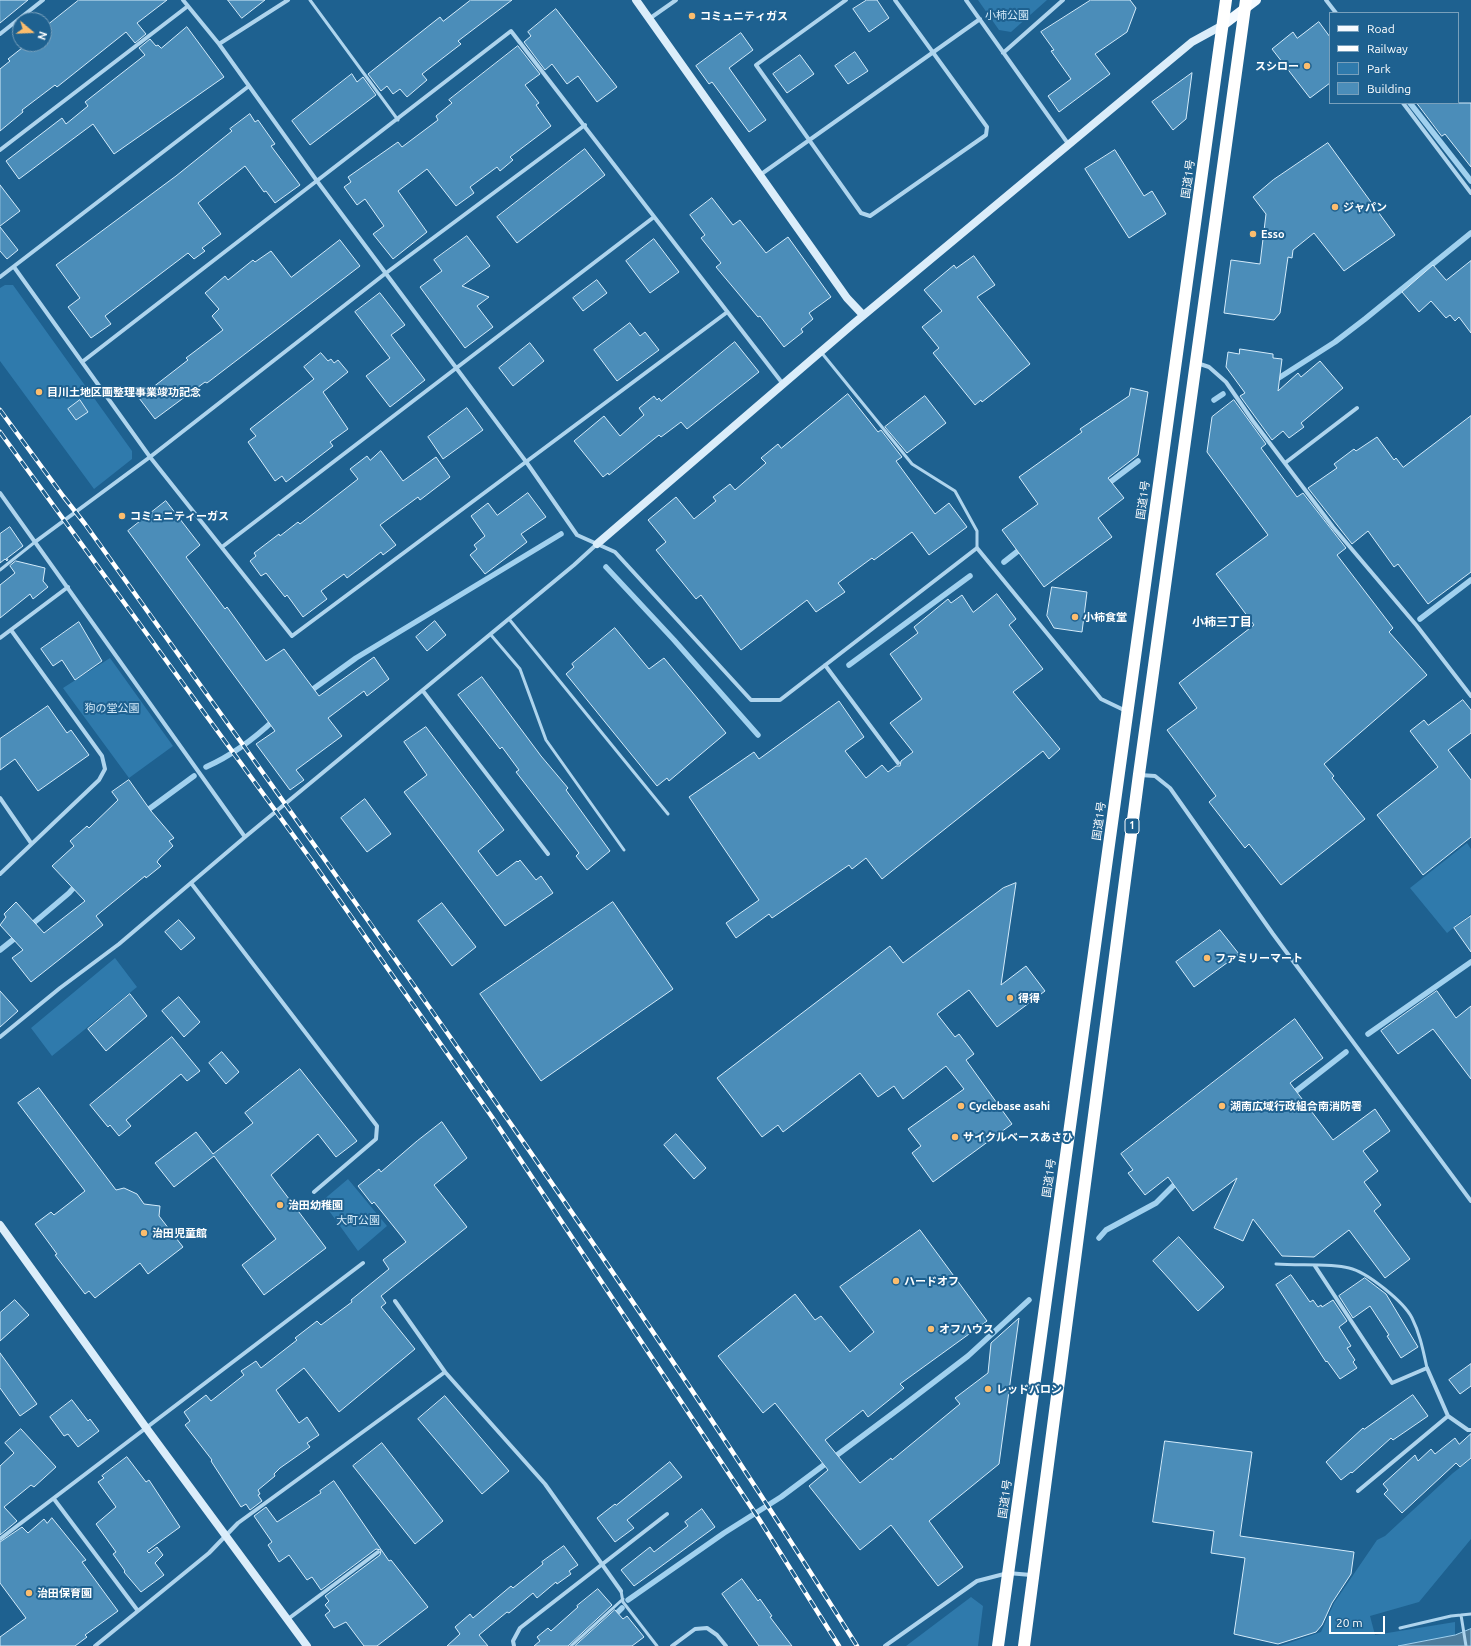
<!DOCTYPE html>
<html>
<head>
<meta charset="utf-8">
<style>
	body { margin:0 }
	#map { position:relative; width:1471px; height:1646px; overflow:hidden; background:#1e6190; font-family:Ubuntu,sans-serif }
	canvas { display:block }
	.legend { position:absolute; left:1329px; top:12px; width:130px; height:92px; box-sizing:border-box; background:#1e6190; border:1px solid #78a0bc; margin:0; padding:5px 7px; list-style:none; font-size:12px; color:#fff }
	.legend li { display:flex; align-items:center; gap:8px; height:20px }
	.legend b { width:20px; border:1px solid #78a0bc }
	.north { position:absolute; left:12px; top:12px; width:40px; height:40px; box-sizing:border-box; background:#1e6190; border:1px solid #78a0bc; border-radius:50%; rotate:109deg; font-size:11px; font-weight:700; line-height:16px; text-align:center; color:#fff }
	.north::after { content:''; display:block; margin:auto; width:14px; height:18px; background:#fcbd6d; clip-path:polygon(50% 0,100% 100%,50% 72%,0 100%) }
	.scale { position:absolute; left:1329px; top:1616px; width:56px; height:18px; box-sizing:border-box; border:2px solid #fff; border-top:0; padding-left:5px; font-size:12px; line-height:14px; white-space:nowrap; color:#fff; -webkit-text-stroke:3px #1e6190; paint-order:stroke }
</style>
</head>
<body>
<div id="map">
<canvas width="1471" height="1646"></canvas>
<ul class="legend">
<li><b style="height:5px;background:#f5faff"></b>Road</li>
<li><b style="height:5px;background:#fff"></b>Railway</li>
<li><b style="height:11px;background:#2f7aac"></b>Park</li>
<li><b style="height:11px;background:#4b8db9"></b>Building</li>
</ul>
<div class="north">N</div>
<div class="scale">20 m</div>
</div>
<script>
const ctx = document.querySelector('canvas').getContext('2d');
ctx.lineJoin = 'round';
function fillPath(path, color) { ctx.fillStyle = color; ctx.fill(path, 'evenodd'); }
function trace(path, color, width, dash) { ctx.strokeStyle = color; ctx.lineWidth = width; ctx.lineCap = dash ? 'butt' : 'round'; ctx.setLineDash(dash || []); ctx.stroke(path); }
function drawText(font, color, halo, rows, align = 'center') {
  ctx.font = font + ' Ubuntu,"Noto Sans JP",sans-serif'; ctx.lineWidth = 4; ctx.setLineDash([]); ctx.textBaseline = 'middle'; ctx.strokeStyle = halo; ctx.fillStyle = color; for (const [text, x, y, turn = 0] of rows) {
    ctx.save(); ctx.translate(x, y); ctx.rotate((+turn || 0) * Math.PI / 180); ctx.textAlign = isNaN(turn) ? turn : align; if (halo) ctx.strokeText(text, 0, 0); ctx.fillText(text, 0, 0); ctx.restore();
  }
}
fillPath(new Path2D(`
	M978,0h69l-36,32 -12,-2z
	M5,285h8l119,166v8l-38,30 -94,-128v-73z
	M110,658l63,88 -44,32 -66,-90z
	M1467,843l4,6v65l-24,19 -37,-45z
	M115,958l22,29 -85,69 -21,-28z
	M348,1179l39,47 -29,25 -36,-50z
	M1471,1459v80l-52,63 -49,14 5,19 80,-13v13l-57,11h-118l41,-14 13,-29 43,-63 8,-4 68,-63z
	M971,1597l12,9 -5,40h-72z`), '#2f7aac');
const water = new Path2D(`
	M1471,1629v17h-73l57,-11z`);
fillPath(water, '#4d7c9c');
trace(water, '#a1d1ef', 1);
trace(new Path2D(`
	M1410,103l61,78
	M1274,381l61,-39 30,-23 106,-86
	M1214,400l9,-6
	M1105,486l33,-25
	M1004,562l19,-15
	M606,567l68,73 84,95
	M1420,619l51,-39
	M849,665l121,-89
	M309,692l47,-34 205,-124
	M206,767c27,-12 48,-28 69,-48
	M145,812l49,-36
	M30,926l39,-33 8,-9
	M0,950l19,-15
	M1368,1034l103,-72
	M1291,1095l55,-43
	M1099,1238l7,-8 50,-27 23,-23
	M628,1600l96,-67 57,-36 123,-92 64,-49 61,-56
	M613,1617l9,-9`), '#a1d1ef', 5.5);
const building = new Path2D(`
	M0,0h28l-28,23z
	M79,0h88l-30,23 9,11 -11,9 -9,-11 -69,55 -2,-2 -33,25 1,2 -23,19v-62l10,-8 -2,-2 19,-15h17v-16z
	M228,0h37l-23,18z
	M471,0h41l-54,41 3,3 -39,30 5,6 -20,17 -7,-8 -7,5 -6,-8 -6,5 -13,-17 72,-57 3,4z
	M867,0h10l12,18 -20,14 -16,-23z
	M1091,0h39l6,8 -9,24 -32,22 15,20 -51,38 -11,-16 23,-17 -20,-28 3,-1 -13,-18z
	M556,9l61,78 -20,15 -19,-26 -11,8 -15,-20 -7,6 -21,-28 7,-6 -3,-4z
	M1319,22l11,15v46l-20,15 -38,-49 21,-17 4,6z
	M187,27l37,50 -110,77 -21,-30 -74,55 -13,-18 56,-43 4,6 22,-18 -3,-4 60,-47 -6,-7 11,-9 6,7 2,-1 3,3z
	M741,33l12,17 -24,18 37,52 -17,12 -37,-50 -3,2 -13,-18z
	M518,46l22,28 -15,11 14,18 -3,2 15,21 -41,31 3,3 -13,11 -3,-4 -27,20 4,6 -18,13 -29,-37 -29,22 29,41 -34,27 -20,-25 11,-8 -19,-27 -8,6 -13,-18 7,-5 -3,-5 50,-35 4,5 36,-27 -2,-4 16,-13 -3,-3z
	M855,52l13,19 -20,13 -13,-18z
	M800,55l14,19 -27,19 -14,-19z
	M1192,73l-6,46 -13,11 -21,-28z
	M352,74l5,8 6,-5 13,18 -66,50 -18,-24z
	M1417,103h54v64l-26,-33 -3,2z
	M250,114l5,8 3,-2 17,24 -4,2 29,39 -25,18 -9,-12 -2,1 -19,-26 -47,37 23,31 -19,14 3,3 -11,8 -6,-6 -83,63 6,8 -20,14 -23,-31 12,-9 -24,-33 120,-89 56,-45 -2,-2z
	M1328,143l67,92 -51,36 -30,-38 -21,17 -1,8 -4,-1 -8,56 -6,7 -50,-7 7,-53 29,4 6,-50 -13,-17 20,-17z
	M585,149l20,26 -88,68 -20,-26z
	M1115,150l29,46 8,-5 14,23 -37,24 -44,-69z
	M0,185l20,26 -20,15z
	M712,198l21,27 7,-5 26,33 22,-16 43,60 -22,16 4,6 -12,10 2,3 -19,15 -24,-31 -2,1 -42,-50 5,-4 -20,-25 4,-3 -15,-20z
	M0,227l18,23 -11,9 -7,-8z
	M467,236l23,30 -28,20 27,11 -12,9 16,21 -28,21 -45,-61 22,-16 -8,-11z
	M654,239l25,33 -29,21 -24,-32z
	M340,240l20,26 -153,117 -2,-1 -50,37 -16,-21 49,-38 -2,-2 37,-28 -11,-14 7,-7 -14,-16 20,-17 3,4 25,-20 2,2 16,-11 20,26z
	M974,256l21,29 -18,12 53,67 -48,38 -1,-2 -6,5 -42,-52 6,-5 -17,-21 20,-16 -18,-21 30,-25 2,3z
	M1471,261v72l-12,-16 -4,4 -5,-6 -4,3 -15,-17 -12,11 -17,-20 31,-27 13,15z
	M597,280l10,13 -24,18 -10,-13z
	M380,293l25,32 -14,10 34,45 -35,27 -24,-31 24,-18 -35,-46z
	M630,323l10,13 5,-4 14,18 -42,31 -23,-31z
	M735,342l24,30 -72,57 -6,-7 -20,15 -2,-2 -50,40 -1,-2 -5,4 -29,-36 30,-25 16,20 24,-21 -5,-7 15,-12 3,4 2,-2 2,3z
	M530,343l14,18 -31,25 -14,-18z
	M1240,349l33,5v4l9,1 -4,32 20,-18 3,4 19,-16 23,27 -42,35 3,4 -15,11 -6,-7 -11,9 -32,-44 5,-3 -19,-26 2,-15 11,2z
	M321,353l7,8 3,-2 3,4 4,-3 10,12 -25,20 25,37 -18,13 3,4 -47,36 -4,-6 -7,5 -27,-39 8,-6 -6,-7 64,-50 -10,-12z
	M1131,388l17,4 -10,63 -30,23 16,20 -26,20 14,19 -68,50 -42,-57 36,-26 -19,-27 63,-45 -2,-3 49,-33z
	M848,394l30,38 3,-2 21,27 -6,4 39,53 14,-11 18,24 -38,28 -17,-23 -38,28 -2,-2 -34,25 7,9 -29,20 -9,-12 -66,50 -40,-55 -5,4 -40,-49 10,-8 -18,-22 28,-23 18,22 22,-18 -3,-4 17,-13 5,6 31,-27 -5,-5 17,-14 3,4z
	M925,396l21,27 -39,30 -22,-26z
	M80,400l8,12 -12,8 -8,-11z
	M1234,400l32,44 -5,4 36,49 6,-4 43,55 -9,7 56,73 -4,4 38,43 -103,89 10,12 -2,2 33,41 -84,66 -32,-41 -4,4 -36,-46 7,-6 -49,-66 30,-22 -18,-25 75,-58 -38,-51 52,-39 -61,-83 5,-35z
	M467,408l16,22 -40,29 -15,-22z
	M1471,416v156l-43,32 -30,-40 -4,3 -26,-36 -16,13 -44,-56 29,-20 -3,-4 20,-15 2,2 21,-14 17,23 2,-2 7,9z
	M381,451l22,30 33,-24 14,20 -30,23 -2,-3 -38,28 16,20 -13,10 -2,-3 -34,26 -3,-4 -23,17 6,8 -24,18 -16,-22 -2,2 -19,-24 -5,3 -11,-15 6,-5 -2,-3 25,-19 1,2 18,-14 2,2 58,-45 -8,-10 17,-13 3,4z
	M528,493l18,24 -25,17 6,8 -42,32 -15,-19 7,-6 -3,-4 11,-9 -14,-20 17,-13 9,12z
	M166,501l34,44 -14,12 39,52 2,-2 39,54 18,-12 35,47 55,-39 15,22 -22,17 -3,-5 -36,27 14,18 -46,34 8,10 -14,10 -34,-46 19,-13 -147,-200z
	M10,527l13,19 -17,13h2l-1,2 -2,-2 -5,4v-29z
	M16,561l29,7 -2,13 5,6 -15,12 -3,-5 -30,24v-33l15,-12 -5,-7z
	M1052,587l35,5 -5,40 -28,-4 -7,-12z
	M997,594l19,25 -7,6 34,44 -30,23 47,57 -11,10 -6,-8 -161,128 -16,-21 -14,11 -3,-4 -77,53 -3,-4 -33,24 -10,-15 33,-23 -70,-103 65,-45 5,7 80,-58 25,36 -19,14 21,27 16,-13 6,7 8,-6h4l1,-5 12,-9 -23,-29 32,-24 -32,-45 28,-21 -4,-6 34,-28 3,4 11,-8 11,17z
	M435,621l11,14 -19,16 -11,-14z
	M79,622l23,39 -27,19 -13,-20 -9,6 -12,-17z
	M615,628l34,41 15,-11 62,75 -57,48 -2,-3 -10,8 -91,-112 8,-7 -2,-3z
	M482,677l59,79 27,32 -2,2 44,61 -23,19 -11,-14 3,-3 -63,-81 3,-2 -17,-23 -2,2 -42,-54z
	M1463,700l8,10v23l-23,17 23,30v57l-48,38 -46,-60 61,-48 -28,-36 14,-11 4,5z
	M48,706l19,27 4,-3 18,25 -51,36 -23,-32 -15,11v-31z
	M426,727l78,103 -26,21 19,25 20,-15 1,1 2,-2 16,20 5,-4 12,17 -48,33 -101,-134 23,-17 -23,-33z
	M129,780l22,31 23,27 -5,3 4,5 -14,13 -2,3 4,4 -15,12 -1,-2 -49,40 7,9 -72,57 -19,-24 11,-8 -23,-25 6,-8 -2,-3 12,-12 28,31 41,-32 -33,-35 22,-20 -4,-5 17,-15 2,2 29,-28 -6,-8z
	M365,799l26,35 -24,18 -26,-34z
	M1016,883l-15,102 25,-19 19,25 -48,36 -28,-37 -32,24 18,23 4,-3 15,20 -8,6 46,64 -79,58 -21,-29 9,-7 -13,-17 56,-40 -18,-23 -43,33 -9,-13 -16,11 -18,-24 -77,59 -5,-7 -16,12 -45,-59 173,-132 13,17 100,-75z
	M613,902l60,87 -132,92 -61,-87z
	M442,903l34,44 -24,19 -34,-45z
	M1471,916v36l-17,-24z
	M179,920l16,18 -14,12 -16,-18z
	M1220,930l19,24 -45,33 -18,-25z
	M0,991l18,20 -18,16z
	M1437,991l19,27 15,-12v73l-38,-50 -35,25 -17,-23z
	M130,994l17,22 -41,35 -18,-22z
	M179,997l21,25 -16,15 -22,-26z
	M1295,1019l28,39 -33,25 43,57 42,-31 15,22 -27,20 15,20 -14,11 17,23 -7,6 36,48 -25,19 -36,-48 -35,27 -32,-1 -29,-37 -10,22 -29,-13 23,-50 -44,33 -25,-34 -23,18 -17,-22 5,-3 -12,-16z
	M172,1037l28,34 -13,10 -6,-7 -55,46 5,6 -12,10 -9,-11 -2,2 -18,-22z
	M222,1052l17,20 -13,12 -17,-21z
	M300,1069l57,72 -21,16 -18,-23 -47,41 55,73 -62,47 -22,-30 34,-26 -62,-83 -40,31 -19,-24 41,-31 17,22 40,-31 -8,-10z
	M39,1088l77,102 8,-2 13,6 7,10 16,2 -1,10 24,31 -35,27 -8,-11 -45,35 -6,-7 -4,3 -30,-39 2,-1 -22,-30 16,-12 3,3 31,-24 -67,-88z
	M442,1122l25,36 -33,27 33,42 -86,69 5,7 -5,4 34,42 -76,63 -35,-44 -28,22 23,33 8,-6 12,18 -12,8 3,4 -30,21 -6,6 1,2 -17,14 2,4 -2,1 4,6 -12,9 -4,-6 -5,3 -30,-46 1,-1 -27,-35 5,-4 -6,-9 22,-17 5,6 33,-26 -3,-4 15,-10 5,7 36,-28 -2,-2 22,-17 4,4 31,-23 -1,-2 38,-31 -6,-9 23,-18 -32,-40 -2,2 -14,-18 21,-17 2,3 36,-31z
	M676,1134l30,34 -12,11 -30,-34z
	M920,1230l67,91 -87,63 4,4 -36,29 -5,-7 -38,30 35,43 31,-25 1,2 68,-56 -5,-6 33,-25 3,-30 28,-25 -20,146 -70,57 34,46 -25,19 -47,-61 -31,25 -51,-64 19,-16 -53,-67 -12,10 -45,-57 77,-62 20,26 6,-4 29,36 24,-20 -34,-45z
	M1179,1237l45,50 -26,24 -45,-50z
	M1291,1275l19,27 3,-2 5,7 3,-2 1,2 11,-7 14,21 -8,6 12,19 -4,2 8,12 -2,2 4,6 -17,11 -13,-18 -1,1 -50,-77z
	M1365,1278l21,16 32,53 -17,11 -14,-22 2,-1 -19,-29 -17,12 -14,-22z
	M15,1300l14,15 -29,26v-28z
	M0,1353l37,51 -17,12 -20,-28z
	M1471,1364v22l-11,8 -11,-14z
	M1413,1395l15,21 -35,24 -2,-2 -39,35 -1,-1 -10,8 -15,-18 37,-34 1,1z
	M445,1396l64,75 -27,23 -64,-75z
	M72,1400l16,21 2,-2 9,12 -21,16 -10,-13 -4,2 -14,-19z
	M21,1429l35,38 -22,20 -3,-2 -27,22 13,14 -17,14v-69l14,-13 -9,-10z
	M1471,1434v24l-11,9 -4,-4 -54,50 -18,-19 4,-4 -5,-6 32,-29 3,6 13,-12 4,5 20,-16 4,6z
	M1165,1441l87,11 -12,84 114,16 -3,22 -19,29 -10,22 -6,7 -38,12 -44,-10 11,-76 -34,-5 3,-22 -61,-9z
	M382,1443l61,78 -28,23 -62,-78z
	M127,1457l19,25 3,-2 31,47 -33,24 2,2 8,-6 6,8 -8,8 9,12 -23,17 -17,-20 1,-1 -12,-17 3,-2 -20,-28 20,-17 -18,-25 6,-4 -2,-2z
	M670,1462l12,15 -55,43 7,8 -19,14 -18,-24 18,-14 1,1z
	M334,1481l55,80 2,-1 37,47 -51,39h-13l-18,-24 -12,6 -9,-13 5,-4 -5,-6 4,-4 -4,-5 55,-41 1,-5 -5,-1 -55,41 -9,-13 -5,3 -18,-25 -10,7 -11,-17 4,-3 -18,-26 12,-9 11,15 44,-29 -1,-2z
	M702,1509l13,18 -81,59 -13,-16 29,-23 4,5 34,-26 -3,-4z
	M52,1518l34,42 -4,2 36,49 -33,24 2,2 -12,9h-75v-9l26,-19 -26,-35v-41l22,-15 6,6 16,-14 3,4z
	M564,1546l14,19 -9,6 2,3 -14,10 -1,-2 -19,16 -4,-5 -24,20 -2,-1 -28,23 9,11h-41l13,-12 -5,-7 15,-13 3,4 38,-32 2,2 30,-24 -1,-2z
	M742,1579l16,22 2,-2 12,17 -2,1 22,29h-33l-37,-52z
	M598,1589l14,16 -44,41h-34l6,-5 -3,-4 11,-9 3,3 27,-24 -1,-1z
	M615,1610l8,9 4,-3 17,21 -12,9h-57z`);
fillPath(building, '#4b8db9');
trace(building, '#d4ebfa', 1);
trace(new Path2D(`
	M310,0l88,120
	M821,352l91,112 43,27 22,40v17
	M0,570l35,-28
	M509,619l159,195
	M491,635l29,34 26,71 78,110
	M1276,1264c22,2 52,-1 73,4 18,4 55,34 63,50 8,16 11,32 15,50
	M621,1591l2,11 34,44
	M1461,1615l5,31
	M1400,1628l51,-12 20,-2
	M571,1646l52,-47`), '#aed4ed', 3);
trace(new Path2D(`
	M183,0l36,44 98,137 210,282 50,72 38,17 136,148h29l197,-152 124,151 25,12
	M846,0l-90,65 105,148 9,3 116,-81 1,-8 -92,-127
	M966,0l103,145
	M1326,0l10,13
	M649,19l27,-19
	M0,34l43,-34
	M219,44l69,-44
	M1003,53l60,-53
	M1403,103l68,90
	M0,150l188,-144
	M760,175l220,-156
	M14,267l136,190 142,179 434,-323
	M0,277l249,-191
	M82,362l429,-331 272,353
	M1197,363l12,4 17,15 27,39 80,106 84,99 54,70
	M1285,463l72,-55
	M0,493l245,344
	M35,542l115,-85 236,-184 199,-148
	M222,547l432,-330
	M0,638l68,-51
	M825,665l73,98
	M423,691l125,163
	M1140,775l15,1 15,12 103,146 198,267
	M0,798l31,45
	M0,874l99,-94 6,-11 -3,-13 -91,-126
	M191,883l186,243 -1,13 -62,53
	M0,1037l60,-49 59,-44 126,-107 329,-272 23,-21
	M1315,1266l77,117 35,-15 21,48 20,14h3
	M395,1301l50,71
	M1358,1491l90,-75
	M54,1499l84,112
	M0,1539l363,-276
	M288,1619l90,-67
	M95,1646l114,-93 29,-30 207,-151 100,112 76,107
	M514,1646l-1,-5 7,-13 147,-114
	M672,1646l23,-17 12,-1 10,7 9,11
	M885,1646l92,-65 31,-8 23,2`), '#aed4ed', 4);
trace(new Path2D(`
	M636,0l211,298 16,17
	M597,544l256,-220 339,-282 31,-17
	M0,1225l147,204 160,217`), '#dbedfa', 8);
trace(new Path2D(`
	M1223,25l33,-25`), '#f5faff', 10);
trace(new Path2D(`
	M998,1646l228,-1646
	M1024,1646l115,-872 107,-774`), '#fff', 12);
const rail = new Path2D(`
	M0,410l63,86 22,28c264,369 531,737 772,1122
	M0,432l312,429 180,256 267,402 80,127`);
trace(rail, '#fff', 4.5);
trace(rail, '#1e6190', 3, [9]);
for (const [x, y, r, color] of [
	[692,16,4,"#fcbd6d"],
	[1307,66,4,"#fcbd6d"],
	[1335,207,4,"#fcbd6d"],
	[1253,234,4,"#fcbd6d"],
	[39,392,4,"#fcbd6d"],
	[122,516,4,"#fcbd6d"],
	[1075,617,4,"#fcbd6d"],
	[1207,958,4,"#fcbd6d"],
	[1010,998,4,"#fcbd6d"],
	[961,1106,4,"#fcbd6d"],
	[1222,1106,4,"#fcbd6d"],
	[955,1137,4,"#fcbd6d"],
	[280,1205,4,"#fcbd6d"],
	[144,1233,4,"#fcbd6d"],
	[896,1281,4,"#fcbd6d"],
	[931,1329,4,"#fcbd6d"],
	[988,1389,4,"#fcbd6d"],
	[29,1593,4,"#fcbd6d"]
]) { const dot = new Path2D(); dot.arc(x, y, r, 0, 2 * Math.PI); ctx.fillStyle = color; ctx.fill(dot); trace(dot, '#1e6190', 1.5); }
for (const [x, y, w] of [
	[1132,826,14]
]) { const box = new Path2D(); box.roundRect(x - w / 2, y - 8, w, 16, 3); ctx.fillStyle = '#1e6190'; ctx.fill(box); trace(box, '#fff', 1); }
drawText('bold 10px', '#fff', null, [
	["1",1132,826]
]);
drawText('11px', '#d4ebfa', '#1e6190', [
	["小柿公園",1007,15],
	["狗の堂公園",112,708],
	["大町公園",358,1220]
]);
drawText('bold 11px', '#fff', '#1e6190', [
	["コミュニティガス",700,16],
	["スシロー",1299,66,"right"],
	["ジャパン",1343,207],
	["Esso",1261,234],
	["目川土地区画整理事業竣功記念",47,392],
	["コミュニティーガス",130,516],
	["小柿食堂",1083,617],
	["ファミリーマート",1215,958],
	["得得",1018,998],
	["Cyclebase asahi",969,1106],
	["湖南広域行政組合南消防署",1230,1106],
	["サイクルベースあさひ",963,1137],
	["治田幼稚園",288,1205],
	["治田児童館",152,1233],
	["ハードオフ",904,1281],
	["オフハウス",939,1329],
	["レッドバロン",996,1389],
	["治田保育園",37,1593]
], 'left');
drawText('11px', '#fff', '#1e6190', [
	["国道1号",1188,179,-82],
	["国道1号",1143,500,-82],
	["国道1号",1099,821,-82],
	["国道1号",1049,1178,-82],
	["国道1号",1005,1499,-82]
]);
drawText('bold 12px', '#fff', '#1e6190', [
	["小柿三丁目",1222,622]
]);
</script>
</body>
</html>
